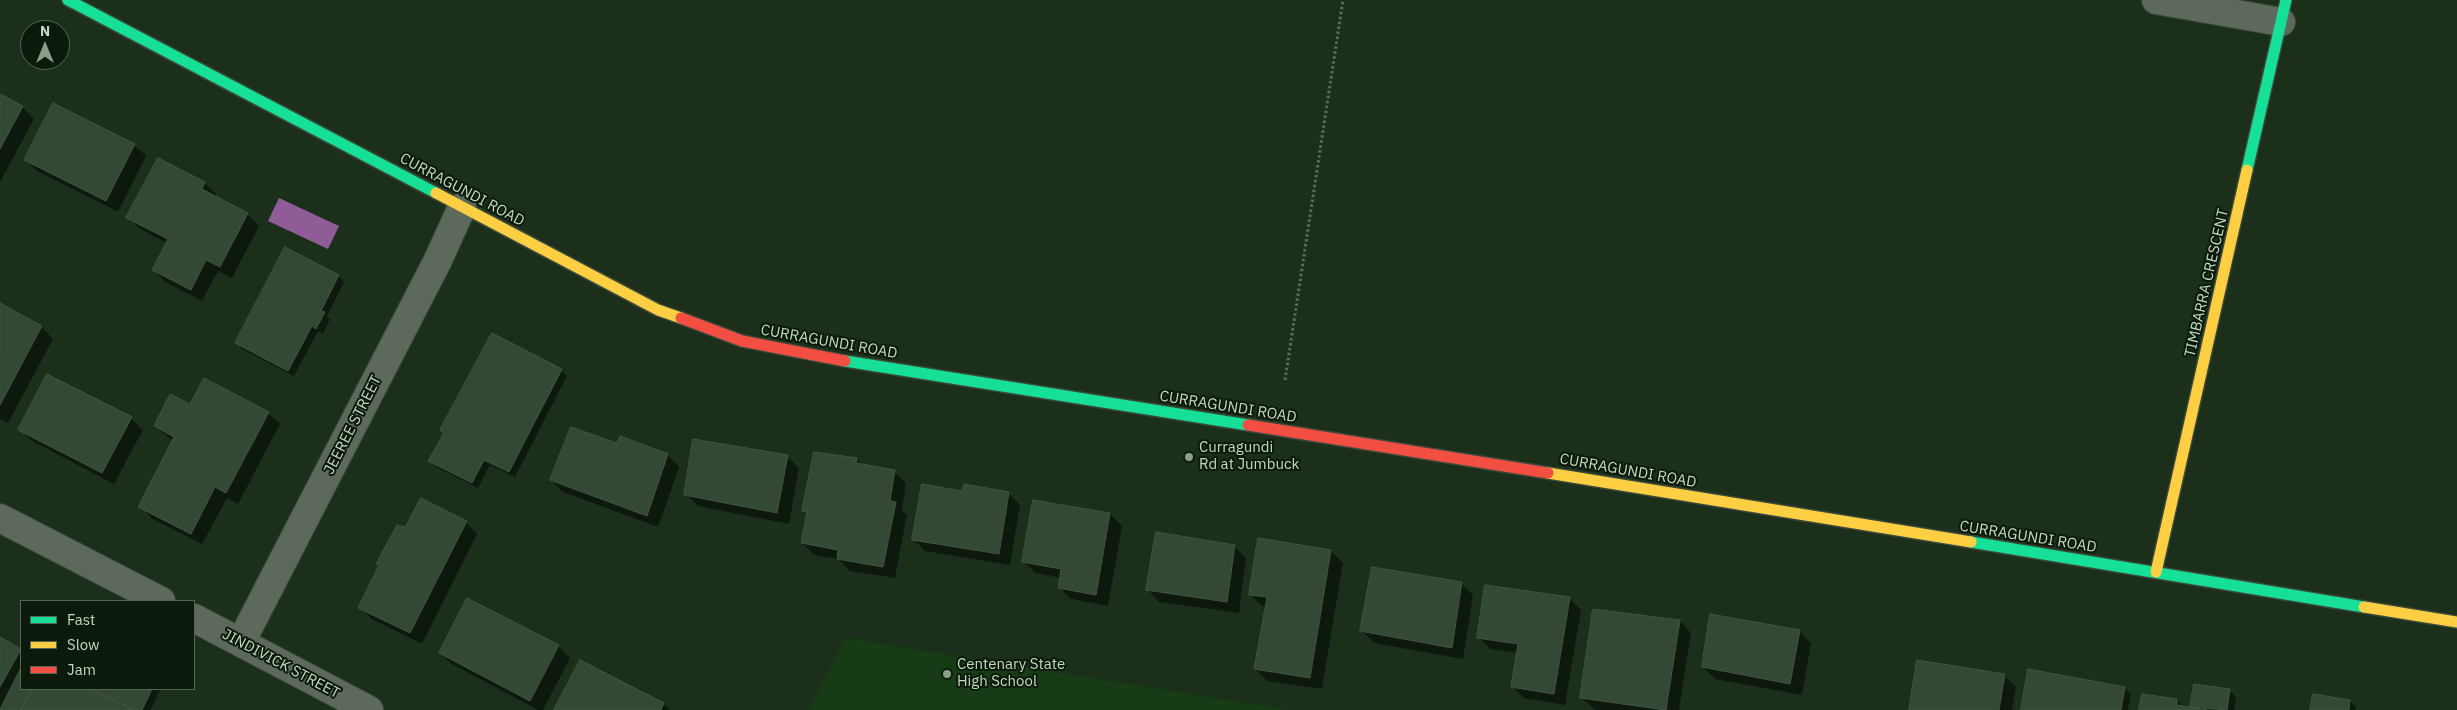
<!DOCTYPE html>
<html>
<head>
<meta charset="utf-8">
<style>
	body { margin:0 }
	#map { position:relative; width:2457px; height:710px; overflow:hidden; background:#1c2f1b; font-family:"IBM Plex Sans",sans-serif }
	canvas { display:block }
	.legend { position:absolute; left:20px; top:600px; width:175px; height:90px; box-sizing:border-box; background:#0c1a0b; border:1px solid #566655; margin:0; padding:6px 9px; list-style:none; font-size:15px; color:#c6d9c3 }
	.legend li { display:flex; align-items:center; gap:10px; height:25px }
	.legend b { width:25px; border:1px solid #566655 }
	.north { position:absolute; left:20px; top:20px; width:50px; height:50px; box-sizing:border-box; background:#0c1a0b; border:1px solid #566655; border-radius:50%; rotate:0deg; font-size:14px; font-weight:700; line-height:20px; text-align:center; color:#c6d9c3 }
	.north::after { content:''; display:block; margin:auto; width:18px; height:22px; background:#8a9e88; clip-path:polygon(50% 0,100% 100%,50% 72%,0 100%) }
</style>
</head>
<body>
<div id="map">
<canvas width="2457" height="710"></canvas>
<ul class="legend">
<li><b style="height:6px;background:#16e098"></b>Fast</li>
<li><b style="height:6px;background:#ffcf43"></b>Slow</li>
<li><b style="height:6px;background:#f24e42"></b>Jam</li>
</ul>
<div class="north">N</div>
</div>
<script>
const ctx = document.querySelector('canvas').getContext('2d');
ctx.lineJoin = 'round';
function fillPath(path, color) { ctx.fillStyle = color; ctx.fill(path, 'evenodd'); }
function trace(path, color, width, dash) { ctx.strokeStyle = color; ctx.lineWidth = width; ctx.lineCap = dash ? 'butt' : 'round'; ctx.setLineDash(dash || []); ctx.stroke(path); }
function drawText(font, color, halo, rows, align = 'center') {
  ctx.font = font + ' "IBM Plex Sans",sans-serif'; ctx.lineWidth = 4; ctx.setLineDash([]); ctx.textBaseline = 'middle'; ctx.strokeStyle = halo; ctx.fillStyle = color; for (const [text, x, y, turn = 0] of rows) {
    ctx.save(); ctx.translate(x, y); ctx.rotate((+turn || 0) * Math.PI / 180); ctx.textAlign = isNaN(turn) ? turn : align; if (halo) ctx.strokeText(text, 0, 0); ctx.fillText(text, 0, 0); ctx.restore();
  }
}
fillPath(new Path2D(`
	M846,638l443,72h-481z`), '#173c15');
fillPath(new Path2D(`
	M279,198l60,28 -11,23 -60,-28z`), '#905c97');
fillPath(new Path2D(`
	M0,96l22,11 12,12 -34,63z
	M134,145l12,11 -28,56 -81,-41 -12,-12z
	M205,183l11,11 -1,4 32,16 12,12 -27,52 -14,-7 -16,30 -37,-19 -11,-12 14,-26 -28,-15 -12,-11z
	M286,249l53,27 5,6 -17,34 3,3 -7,15 -5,-3 -24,45 -52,-27 -5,-6z
	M0,304l42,23 11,12 -45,84 -8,-4z
	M561,370l6,6 -52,101 -25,-12 -12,23 -42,-21 -6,-6 15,-28z
	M190,406l78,7 12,11 -42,80 -11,-6 -25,46 -51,-26 -11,-12 33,-65 -18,-15z
	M131,418l12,12 -29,54 -82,-43 -12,-11z
	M620,438l48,17 11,12 -21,60 -95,-35 -12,-12 66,-36z
	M787,456l12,12 -10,56 -91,-18 -12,-12z
	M857,459l6,6 31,6 12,12 -4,27 5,5 -12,63 -45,-7 -12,-12 -24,-4 -12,-12 6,-28 -4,-4z
	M963,493h45l12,12 -10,60 -85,-14 -12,-12z
	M1034,501l76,13 12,12 -14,80 -37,-7 -12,-12 2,-9 -26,-5 -11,-11z
	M466,522l11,12 -55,110 -50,-25 -12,-12 20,-40 -3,-3 29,-36z
	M1259,540l72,11 12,12 -21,126 -55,-8 -12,-12 11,-62 -4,-1 -12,-12z
	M1235,547l11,11 -7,55 -80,-11 -11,-12z
	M1461,583l12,12 -10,64 -89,-16 -12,-12z
	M1569,598l12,12 -16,95 -41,-7 -12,-12 6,-33 -28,-4 -12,-12z
	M1680,621l11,12 -12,77h-84l-13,-12z
	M1799,631l12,12 -9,52 -87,-16 -12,-12z
	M0,638l21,12v39h137l2,2 -10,19h-150z
	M558,646l12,12 -27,52h-5l-86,-46 -12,-11z
	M2004,675l12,12 -4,23h-101z
	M2195,685l35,6 6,6 -2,13h-93l36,-10 7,8 10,1 -2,-2z
	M2125,688l6,6 -3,16h-106z
	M2350,701l6,6 -1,3h-43z
	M663,704l7,6h-115z`), '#0007');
const building = new Path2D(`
	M0,94l23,12 -23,43z
	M53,103l82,41 -29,57 -82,-41z
	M158,158l47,24 -3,7 46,24 -28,54 -14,-7 -15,30 -39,-20 16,-31 -42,-21z
	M285,247l54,28 -18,36 4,1 -9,17 -4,-3 -24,45 -53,-28z
	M0,303l42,23 -42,79z
	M492,333l70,36 -53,103 -25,-12 -12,23 -44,-22 16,-28 -4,-3z
	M47,374l85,43 -30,56 -84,-43z
	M204,378l65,34 -43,81 -11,-6 -24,47 -53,-27 36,-70 -20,-11 16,-32 20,10z
	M571,427l46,16 3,-7 48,18 -21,62 -97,-36z
	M693,439l95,16 -11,58 -93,-18z
	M814,452l43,6 -1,5 39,7 -5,31 6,1 -13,65 -46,-8 1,-9 -37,-7 6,-31 -5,-1z
	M922,484l40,7 2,-7 45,8 -10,62 -87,-14z
	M421,498l46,23 -57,112 -52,-25 21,-43 -3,-1 21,-39 8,2z
	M1033,500l77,13 -14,82 -38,-7 3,-19 -39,-7z
	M1156,532l79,13 -8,57 -81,-12z
	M1258,538l73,12 -21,128 -56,-9 13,-72 -18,-2z
	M1372,567l90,15 -10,66 -92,-17z
	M1485,585l85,12 -16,97 -43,-7 7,-43 -41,-6z
	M467,598l92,47 -29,56 -91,-48z
	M1593,609l87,11 -14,90 -86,-12z
	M1710,614l90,16 -10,54 -88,-17z
	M0,637l21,12 -21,38z
	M580,660l84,43 -3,7h-107z
	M1917,660l88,14 -6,36h-90z
	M21,668v21h11l-11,21h-21z
	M2028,669l97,18 -4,23h-100z
	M2194,684l36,5 -3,21 -37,-3z
	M32,689h59l39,19 -1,2h-108z
	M91,689h61l-10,21h-13l1,-2z
	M2142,694l35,5v6l30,5h-68z
	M2313,694l37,6 -1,10h-39z`);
fillPath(building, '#344934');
trace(building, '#435342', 1);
const street = new Path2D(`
	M2156,0l125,22
	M0,518l161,83
	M194,618l175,92
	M241,642l197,-382 24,-53`);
const fast = new Path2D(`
	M68,0l368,193
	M2247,170l39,-170
	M845,361l403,64
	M1971,542l393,65`);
const slow = new Path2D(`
	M436,193l222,117 23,8
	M1548,473l423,69
	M2156,572l91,-402
	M2364,607l93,15`);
const jam = new Path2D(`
	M681,318l61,23 103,20
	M1248,425l300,48`);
trace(street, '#3a4939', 30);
trace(fast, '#3a4939', 14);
trace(slow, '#3a4939', 14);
trace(jam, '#3a4939', 14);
trace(new Path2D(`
	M1285,380l58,-380`), '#5e6b5d', 3, [2.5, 2.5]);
trace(street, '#5c695b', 28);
trace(fast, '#16e098', 11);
trace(slow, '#ffcf43', 11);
trace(jam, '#f24e42', 11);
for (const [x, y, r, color] of [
	[1189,457,5,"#8a9e88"],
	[947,674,5,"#8a9e88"]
]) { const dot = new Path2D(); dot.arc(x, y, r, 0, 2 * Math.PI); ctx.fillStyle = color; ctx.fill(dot); trace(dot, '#0c1a0b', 2); }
drawText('15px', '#c6d9c3', '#0c1a0b', [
	["CURRAGUNDI ROAD",462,190,28],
	["TIMBARRA CRESCENT",2207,283,-77],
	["CURRAGUNDI ROAD",829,342,10],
	["CURRAGUNDI ROAD",1228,407,9],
	["JEEREE STREET",353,425,-63],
	["CURRAGUNDI ROAD",1628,471,10],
	["CURRAGUNDI ROAD",2028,537,9],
	["JINDIVICK STREET",281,664,28]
]);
drawText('15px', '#c6d9c3', '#0c1a0b', [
	["Curragundi",1199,448],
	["Rd at Jumbuck",1199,465],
	["Centenary State",957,665],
	["High School",957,682]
], 'left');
</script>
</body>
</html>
